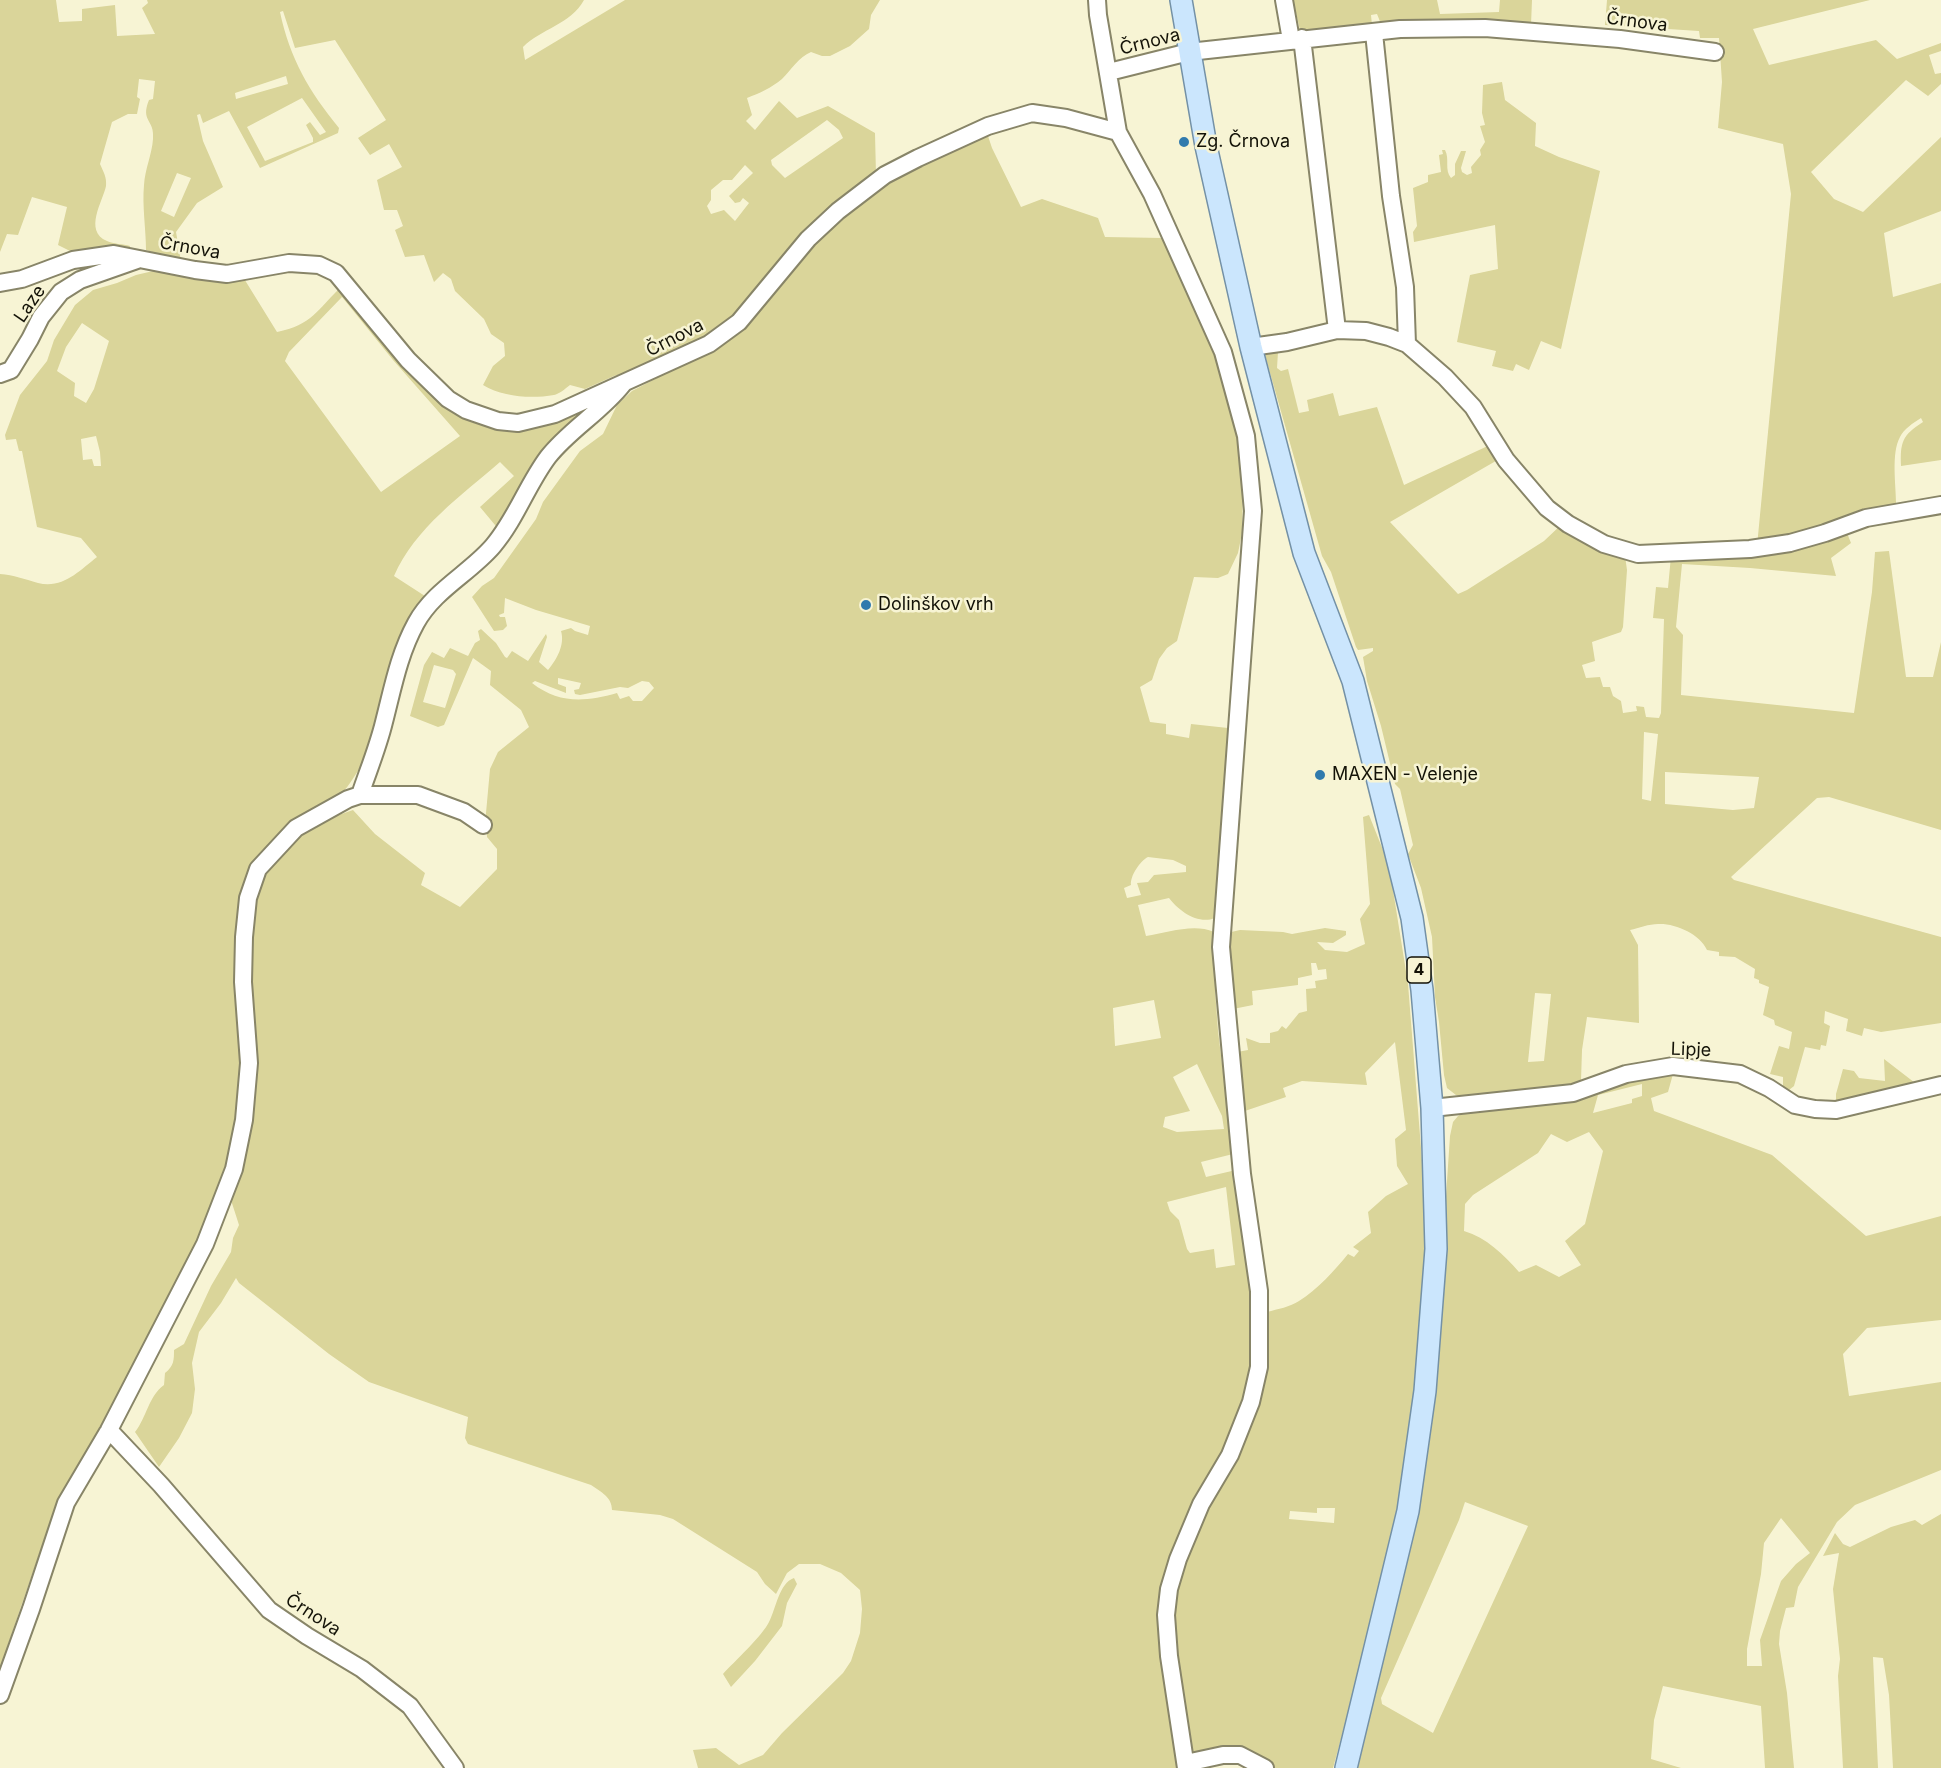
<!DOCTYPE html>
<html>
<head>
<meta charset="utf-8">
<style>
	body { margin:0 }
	canvas { display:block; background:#f7f4d4 }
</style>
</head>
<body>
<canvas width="1941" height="1768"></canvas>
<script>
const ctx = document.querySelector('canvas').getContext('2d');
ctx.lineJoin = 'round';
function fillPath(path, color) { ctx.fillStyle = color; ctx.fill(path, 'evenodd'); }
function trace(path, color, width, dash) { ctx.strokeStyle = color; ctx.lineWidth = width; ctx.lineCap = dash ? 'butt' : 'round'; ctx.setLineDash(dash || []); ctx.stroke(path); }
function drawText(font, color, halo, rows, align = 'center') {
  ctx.font = font + ' Inter,sans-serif'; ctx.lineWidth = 5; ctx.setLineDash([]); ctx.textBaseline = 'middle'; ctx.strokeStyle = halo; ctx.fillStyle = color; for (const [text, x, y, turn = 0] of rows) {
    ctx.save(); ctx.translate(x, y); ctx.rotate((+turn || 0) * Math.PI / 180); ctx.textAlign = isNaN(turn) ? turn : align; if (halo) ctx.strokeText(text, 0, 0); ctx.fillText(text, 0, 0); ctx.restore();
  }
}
fillPath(new Path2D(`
	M0,0h56l3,22 23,-1v-12l33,-4 2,31 38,-2 -13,-26 6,-5 -1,-3h437c-13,24 -43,29 -61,47l2,13 100,-60h255l-9,15 -2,14 -19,17 -20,10h-8l-11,-4c-12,5 -20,18 -29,27 -11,9 -22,14 -35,19l5,17 -6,6 9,9 24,-29 18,17 31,-12 47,27 1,42 -156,155 -57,32 -49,14 -29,13 -15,-4c-5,4 -11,9 -16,10 -23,4 -51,2 -71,-10l10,-19 12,-10 -1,-13 -13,-9 -7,-15 -29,-28 -4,-12 -8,-6 -9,9 -10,-27 -19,2 -10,-27 8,-4 -6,-16h-13l-7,-30 25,-13 -13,-23 -19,11 -12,-17 28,-18 -51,-80 -40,8 -12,-37 -3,1c10,47 29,79 59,116l-1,5 -78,35 -31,-57 -26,12 -3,-9 -3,1 6,26 20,46 -26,16 -21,29 5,29 -35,-11c0,-21 -4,-44 -2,-65 1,-16 8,-31 9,-46 2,-20 -13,-17 -4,-39l4,-1 2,-18 -16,-2 -2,18 3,2 -3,15h-9l-16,8 -12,42c3,7 7,13 6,22 -3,15 -23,45 1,55 6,3 16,3 23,5l-1,5 -53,3 -18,-9 9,-38 -35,-10 -14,38 -11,-1 -7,18zM286,76l2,8 -52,15 -1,-6zM302,98l24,34 -6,3 -10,-13 -4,3 7,13v4l-48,19 -18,-34zM827,120l12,10 4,8 -58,40 -13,-13 -1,-5zM745,165l8,8 -24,23 6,7 5,-1 3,-4 6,5 -14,18 -11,-11 -13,4 -4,-8 4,-6v-10l12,-10h9zM177,173l14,5 -17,39 -13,-6z
	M1293,0h144l3,14 59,-2 1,-12h32l-1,25 -150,-1 -4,-10 -6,1 1,10 -5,3 -67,2z
	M1607,0h263l-117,29 16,36 107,-25 21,19 44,-16v8l-12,4 6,19 6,-1v11l-13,12 -22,-16 -95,92 23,27 29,13 78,-75v74l-57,22 9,64 48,-14v177l-40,6c-1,-23 1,-31 22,-44l-2,-4c-8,5 -17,11 -21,19 -9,16 -4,48 -4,66l-5,4 -134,39 34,-352 -8,-50 -65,-16 4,-46 -3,-44h-19l-1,-7 -94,-6z
	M1502,82l3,18 31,23 -1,23 24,11 41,14 -39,178 -20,-8 -12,29 -13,-6 -3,7 -21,-5 4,-15 -39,-9 13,-67 28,-6 -3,-44 -81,17 -1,-10 4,-6 -4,-38 15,-6v-7l13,-3 -2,-17 4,-1 -1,-4h3c5,9 -1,20 6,28l4,-3v-11l6,-13h5l-5,17 1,4 5,3 5,-2 -1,-6 10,-12 -1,-5 5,-8 -5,-16 5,-1 -3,-12 1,-28z
	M987,133l5,15 29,59 21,-8 56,19 7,19 58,1 58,128 18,66 4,51 -1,50 -4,20 -10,21 -10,4 -24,-1 -17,64 -10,7 -8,11 -7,21 -12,7 10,35 16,2v10l23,4 2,-14 37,4 -13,190c-17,7 -36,-7 -46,-20l-31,7 8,31c22,-3 47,-13 68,-4l2,11 -1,47 3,41 15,123 -32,8 5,15 30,-7 20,153 -6,67 -15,36 -63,134 9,208h-483l-5,-18 23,-2 23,17 24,-10 19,-22 61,-60 8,-12 9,-28 2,-24 -2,-19 -19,-17 -21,-9h-21l-12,9 -11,21 -11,-10 -8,-12 -84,-53 -13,-4 -48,-5c0,-13 -11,-18 -21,-25l-123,-41 -3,-6 3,-21 -99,-35 -40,-28 -90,-71 -3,-5 -15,25 -22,29 -7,31 3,26 -3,24 -13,25 -20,29 -24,-35c12,-15 13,-35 29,-47l1,-12c9,-7 9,-13 9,-23l10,-6 27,-58 20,-34 2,-14 6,-13 -9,-28 18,-212 2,-71 11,-38 29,-37 23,-15 40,-14 22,24 50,39 -4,12 39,22 37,-38v-20l-10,-12 -1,-24 4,-44 8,-17 31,-25 -8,-17 -31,-25 1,-14 -18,-13 -29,67 -6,2 -28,-11 14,-51 8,-13 12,6 6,-10 18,8 7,-13 5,-3 -2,-9 3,-2 15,14 9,14 2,1 5,-7 16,10 18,-27 1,3 -8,25 9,8c9,-11 17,-25 13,-39l10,-3 4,3 13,4 2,-9 -54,-16 -31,-12 -1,15 -5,2 1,2h5l2,9 -4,4 -9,1 -22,-34 10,-11 12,-8 42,-59 7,-17 37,-51 23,-17 14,-29 15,-14 78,-41 95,-102 77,-66zM434,665l19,5 3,4 -11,34 -22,-6zM558,678l23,5 -2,6 -5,1 1,4 5,1 40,-8 8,1 14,-7 7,1 5,6 -12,13h-9l-4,-5 -9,3 -3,-6c-32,9 -58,11 -85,-10l3,-2 31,12v-6l-8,-3zM1148,857l25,3 13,6v6l-32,3 -6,7 -11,1 4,12 -14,3 -3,-10 7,-3c-1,-9 9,-24 17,-28zM1154,1000l7,38 -46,8 -2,-38zM1197,1064l25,52 2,13 -47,3 -14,-5 2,-10 25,-6 -17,-34zM1226,1187l9,78 -19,3 -2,-19 -24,4 -3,-4 -8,-29 -9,-9 -3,-9z
	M166,268l77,9 34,55c35,-7 40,-22 64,-45l138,135 120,-21 -99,130 -20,-24 34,-31 -14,-14c-38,33 -85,66 -106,114l34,22 -61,160c-9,11 -17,28 -27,37 -14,12 -32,20 -47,30 -17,11 -27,24 -38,40l-15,242 -11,56 -29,75 -98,190 -29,50 -26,53 -47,137v-1094c14,1 24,5 38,9 25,6 41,-12 59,-26l-16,-19 -44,-11 -15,-76h-3l-3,-12 -10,1 -1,-5 15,-40 27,-34 7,-21 21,-35 18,-15 24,-7 19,-8zM342,297l51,63 67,76 -79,56 -96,-131 4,-9zM82,323l27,18 -15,48 -8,14 -12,-7 1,-13 -18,-12 9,-24zM96,436l4,16 1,14h-7l-2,-7 -9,1 -2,-21z
	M1274,348l4,4 -1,16 4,3 7,-2 11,44 10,-2 -2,-11 26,-7 6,23 38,-9 27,78 88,-41 9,14 -111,64 68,72 9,-4 77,-49 18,-17 63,32 2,14 -4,57 -2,5 -29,10 3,19 -13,4 4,13 14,-1 3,10h7l3,9 8,5 2,12 14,-2 -1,-5 8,1 2,10 13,1 2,-5 3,-94 -11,-1 3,-31 12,1 3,-32 174,-28 6,15 -20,15 5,18 -86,-8 -68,-4 -6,63 7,8 -2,60 173,18 18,-121 3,-40 14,-1 17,126h27l8,-35v188l-112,-33 -12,1 -86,79 3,3 207,57v86l-60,9 -17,-4 -2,8 -16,-5 2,-12 -23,-8 -1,12 6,3 -4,20 -5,-1 -1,5 -15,-3 -11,39 -5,4h-6v-13l-13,-3 9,-28 10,3 3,-17 -17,-7 -1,-5 -11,-5 6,-28 -10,-4v-3l-5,-2 1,-9 -20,-12 -16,-1v-4l-12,-2c-7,-16 -32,-27 -49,-26 -9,0 -19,4 -28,6l8,15 1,78 -52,-6 -5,33 -1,31 -10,7 -105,9 -10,-2 -9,-7 -3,-13 -5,-53 -4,-25 -3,-60 -11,-49 -13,-34 5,-9 -13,-56 -5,-5 -14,-58 -14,-45 -4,-24 10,-6v-3l-15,2 -2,-3 -25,-75 -9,-16 -57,-201 2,-4zM1644,732l14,2 -7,67 -9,-2zM1665,772l94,5 -5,31 -21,2 -68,-6zM1535,993l16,1 -7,67 -16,1z
	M1369,815l20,50 19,119 16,202v71l-7,114 -16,125 -37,159 -31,113h-60l-73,-14 -10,-4 -20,-133 12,-58 72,-144 10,-31 3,-72c11,-3 23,-5 32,-11 18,-11 36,-31 49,-47l6,3 5,-6 -6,-4 18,-14 -3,-21 18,-16 22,-12 -11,-18 -2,-27 11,-9 -11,-88 -30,31 2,12 -65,-4 -19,7 3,9 -44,15 -10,-59 16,-3 -2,-12 14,5h10v-10l8,-2 4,-5 4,3 13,-16 8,-2 -1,-22 10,-1 -1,-7 12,-2 -1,-10 -8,1 -2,-7h-5l1,12 -14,3v7l-46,6 1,14 -20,4 -6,-76 13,-3 43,2 9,2 33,-6 21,3v4l-13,8 -16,-1 8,8 22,2 18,-8 -5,-25 10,-15 -7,-87zM1317,1508h18l-1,15 -45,-4 1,-8 27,2z
	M1884,1059l35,27 -83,20v-12l7,-25 11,2 5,7 26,3z
	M1673,1074l-5,18 -17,6 3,13 118,44 94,81 75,-20v104l-74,8 -24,26 6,42 92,-14v88l-86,35 -18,17 -39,65 -4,20 -8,1 -6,23 -1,13 8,49 7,75h-29l-4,-62 -98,-20 -9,34 -3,39 30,9h-328l36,-140 56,-417 5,-75 3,-14 5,-6 7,-4 167,-36zM1642,1084v12l-10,3v4l-39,10 5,-18zM1589,1132l14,19 -18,73 -20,17 16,24 -22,12 -23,-12 -17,7c-16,-18 -32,-34 -55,-41l1,-27 8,-9 65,-42 13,-19 16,8zM1465,1502l63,24 -95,207 -51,-29 -1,-6 78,-178zM1781,1518l29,35 -14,11 -15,17 -21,59 2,26h-15v-17l14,-75 3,-31z
	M1941,1514v254h-48l-4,-73 -6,-37 -10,-1 5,111h-35l-5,-92 2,-17 -7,-70 6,-36 -16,3 12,-23 8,11 7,3 41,-20 24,-7 7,5z
	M794,1578l3,6 -10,19 -5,23 -27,35 -24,26 -8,-13c11,-12 40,-39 46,-52 7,-13 10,-39 25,-44z`), '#dad59a');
const minor = new Path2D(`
	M1097,0l1,15 20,117 34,62 71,158 23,84 7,75 -32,436 21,227 17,117v76l-8,35 -21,53 -29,49 -23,55 -9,30 -3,26 3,41 17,112
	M1284,0l7,40
	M1374,33l17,163 14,91 2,57
	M1302,38l35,292
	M1109,72l80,-20 211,-23 85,-1 135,11 95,13
	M0,283l22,-4 51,-19 41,-6 81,16 32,4 62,-11 30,2 17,8 72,87 40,39 18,11 32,11 20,2 37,-9 154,-70 30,-22 69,-83 30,-28 47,-36 33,-17 70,-32 44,-13 34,5 52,14
	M1251,347l36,-5 50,-12 29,1 23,6 18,7 38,33 28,30 33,53 41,48 21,16 36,20 34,10 112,-5 40,-6 35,-10 41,-15 75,-13
	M0,374l11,-4 19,-31 11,-22 20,-25 19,-12 57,-20
	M360,795h58l46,17 19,13
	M1432,1108l141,-15 53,-19 47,-8 67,8 29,14 26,17 20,4 21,1 105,-25
	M109,1430l52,55 108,125 38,26 55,33 48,37 45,62
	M0,1695l31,-86 35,-106 43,-73 96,-186 29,-75 10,-49 5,-57 -6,-81 1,-45 4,-39 10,-29 38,-41 52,-29 12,-4c8,-24 18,-48 24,-73 9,-35 15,-68 32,-99 18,-33 54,-50 77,-77 23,-27 34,-61 55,-89 21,-27 53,-45 75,-73
	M1186,1763l37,-8h17l25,13`);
const major = new Path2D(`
	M1181,0l25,146 45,201 53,206 49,128 59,237 10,72 10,118 4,141 -11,142 -17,120 -62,257`);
trace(minor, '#888568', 20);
trace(major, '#7491a6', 24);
trace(minor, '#fff', 16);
trace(major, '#cbe6fd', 21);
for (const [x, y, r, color] of [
	[1184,142,6,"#307aad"],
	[866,605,6,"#307aad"],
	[1320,775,6,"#307aad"]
]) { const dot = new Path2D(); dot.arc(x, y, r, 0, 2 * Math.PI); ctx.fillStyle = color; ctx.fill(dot); trace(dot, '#f7f4d4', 2); }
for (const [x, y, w] of [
	[1419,970,24]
]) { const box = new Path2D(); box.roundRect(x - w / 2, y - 13, w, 26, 4.5); ctx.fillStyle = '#f7f4d4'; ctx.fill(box); trace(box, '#131207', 1.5); }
drawText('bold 16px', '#131207', null, [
	["4",1419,970]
]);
drawText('18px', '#131207', '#f7f4d4', [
	["Črnova",1637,22,7],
	["Črnova",1150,42,-14],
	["Črnova",190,248,10],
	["Laze",30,304,-56],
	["Črnova",675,338,-27],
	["Lipje",1691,1050,2],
	["Črnova",313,1615,33]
]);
drawText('18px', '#131207', '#f7f4d4', [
	["Zg. Črnova",1196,142],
	["Dolinškov vrh",878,605],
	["MAXEN - Velenje",1332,775]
], 'left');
</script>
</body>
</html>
